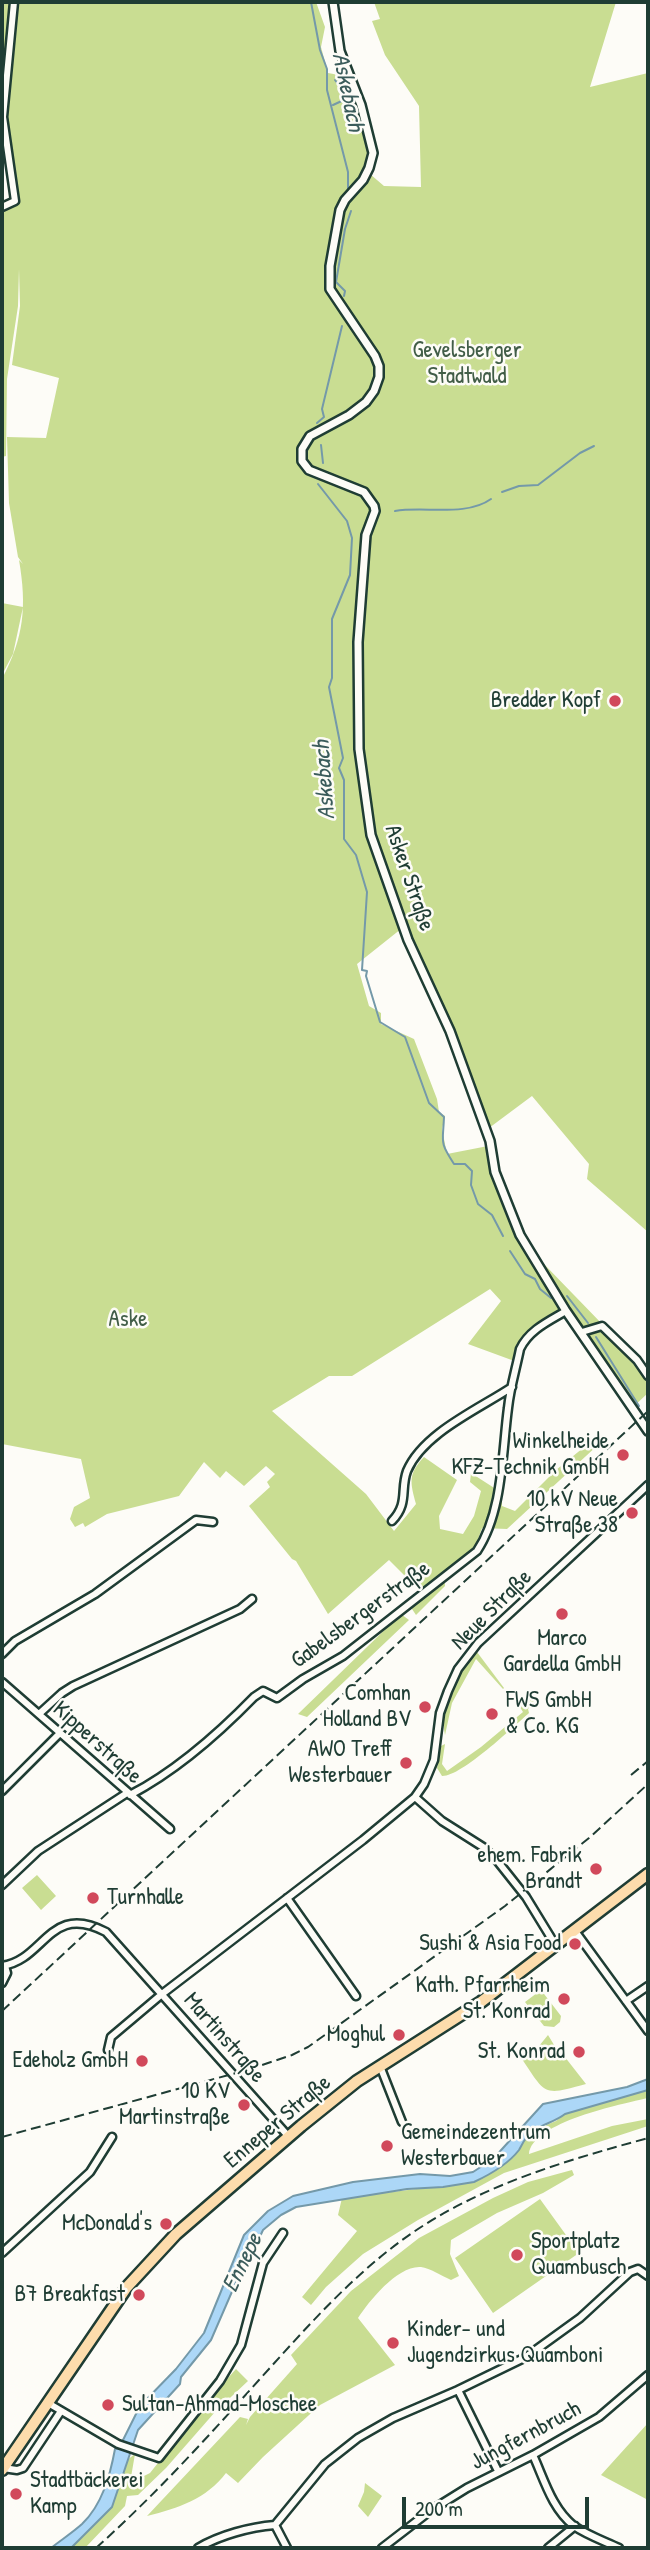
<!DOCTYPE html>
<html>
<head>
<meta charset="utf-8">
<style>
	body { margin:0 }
	#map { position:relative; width:650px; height:2550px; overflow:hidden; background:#fdfcf7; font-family:"Patrick Hand",sans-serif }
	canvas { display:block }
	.frame { position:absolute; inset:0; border:4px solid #1f3d34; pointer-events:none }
	.scale { position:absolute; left:402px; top:2497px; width:187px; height:32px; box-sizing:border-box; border:4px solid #1f3d34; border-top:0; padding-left:9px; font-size:21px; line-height:24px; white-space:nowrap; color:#1f3d34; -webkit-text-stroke:5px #fdfcf7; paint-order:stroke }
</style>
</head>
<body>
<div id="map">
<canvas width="650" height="2550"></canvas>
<div class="frame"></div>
<div class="scale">200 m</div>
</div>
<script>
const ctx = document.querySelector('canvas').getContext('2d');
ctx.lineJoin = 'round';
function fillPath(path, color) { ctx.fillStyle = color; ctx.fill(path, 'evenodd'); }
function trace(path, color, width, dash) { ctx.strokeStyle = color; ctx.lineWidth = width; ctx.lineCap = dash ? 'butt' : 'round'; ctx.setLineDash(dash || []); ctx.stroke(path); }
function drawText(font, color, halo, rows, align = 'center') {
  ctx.font = font + ' "Patrick Hand",sans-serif'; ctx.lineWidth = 5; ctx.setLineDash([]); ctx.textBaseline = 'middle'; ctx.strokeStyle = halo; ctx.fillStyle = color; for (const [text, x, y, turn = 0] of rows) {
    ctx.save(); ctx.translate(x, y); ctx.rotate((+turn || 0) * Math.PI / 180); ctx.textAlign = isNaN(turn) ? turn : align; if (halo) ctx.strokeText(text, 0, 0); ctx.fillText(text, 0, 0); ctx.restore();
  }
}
fillPath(new Path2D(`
	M2,2h314l9,25 -4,20 7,26 22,4 21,76 -1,21 14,12 37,1 -2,-81 -34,-51 -13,-34 8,-2 -6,-17h242l-26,85 58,-14v1159l-61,-53 2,-15 -57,-68 -43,32 -35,-95 -48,-108 -49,39 12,42 12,7v11l33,15 23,60 2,13 6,4 -3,13 5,25 41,-8 28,85 16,31 30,47 -42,33 -3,20 -49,-18 33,-43 -11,-12 -138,87h-23l-57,35 94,83 28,37 22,-27c-6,-22 -8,-30 8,-47l33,23 -18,36 1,13 23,5 11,-18 7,-25 -11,-9 1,-9 31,20v13l13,5 41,-41 38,-31 5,5 -92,85 -25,-1 -6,17 -32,28 1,13 -29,29 -6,-9 13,-12 -34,-34 -61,54 -32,-53 -4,-2 -43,-53 21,-19 -3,-5 8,-8 -9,-8 -22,20 -18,-15 -6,7 -16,-16 -25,34 -72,18 -22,13 -2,-4 -8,4 -5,-8 4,-12 16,-9 -9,-39 -79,-15v-765c22,-42 25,-72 17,-119l4,4 -5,-7 -9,-54 -2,-66 39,1 13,-60 -47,-13 8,-59 -1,-37 -1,37 -11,73 -1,77 -4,1v-248l11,-5 -5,-42 -6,-3z
	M2,603l21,4 -10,47 -11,21z
	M541,1261l96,99 11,16v17l-16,15 -95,-146z
	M401,1614l8,6 -102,97 -9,-3z
	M477,1652l27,36 -1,1 -27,-30 -24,44 -7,32c-6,-29 14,-62 32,-83z
	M534,1693l3,4 -9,12 1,4c-16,14 -68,64 -87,63l-5,-8 4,-22 4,-2 -3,20 5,7 34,-24 42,-35 -5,-8z
	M37,1875l19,21 -15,14 -19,-22z
	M541,1990l20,26 -1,6 -6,5 -10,-1 -19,-24z
	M548,2035l11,18 2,-1 25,32c-43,12 -40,11 -64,-25l17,-13z
	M648,2090v8c-26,6 -116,24 -119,56l83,-28 36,-7v7l-144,47 -86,47 -55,34 -37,33 -15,18 -9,-8 55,-66 -19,-16 4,-17 132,-16 60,-52 22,-9 9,-7z
	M572,2170l2,5 -31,18 -46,20 -46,27 -1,14 9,22 -8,4c-9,-4 -21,-12 -30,-13 -23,-2 -52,34 -63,51l37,47 -75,40 -57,52 -25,26 -12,-10c-20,26 -47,35 -79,43l93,-99 8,2 -2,6 4,-8 47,-53 -6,-9 60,-64 68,-53 74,-40 35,-16z
	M540,2199l39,54 -86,60 -38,-55z
	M236,2369l12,12 -33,31 -49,56 -28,27 -11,1 -2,10 -40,42h-14l41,-41 15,-47 8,-6 -5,29 20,-10 53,-67z
	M648,2423v77l-47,-25z
	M365,2483l17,13 -14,21 -10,-11 6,-14z`), '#c9dd92');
const water = new Path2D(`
	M648,2079v11l-83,24c-10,8 -23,10 -33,18 -7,5 -9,11 -13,18 -10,13 -30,25 -45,32l-31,5 -36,2 -111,18 -15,8 -18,15 -17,37 -2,-3 -33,76 -30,37 -1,7 -42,46 -26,77 -41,41h-20c10,-8 21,-15 31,-24 20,-19 28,-48 33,-75l4,-1 21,-42 36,-37 28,-36 40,-98 24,-24 25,-15 60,-14 67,-8 30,2 23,-4 20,-13 50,-55 84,-17z`);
fillPath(water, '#acd7f7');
trace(water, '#7499a9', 2);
trace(new Path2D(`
	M311,2l9,48 7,19v21l21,82v18
	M333,105l13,-6 -2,-7 -9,-12
	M344,296l1,-5 -9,-9 9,-53 6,-18
	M317,423l7,-6 -2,-8 20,-83
	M321,445l2,18
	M318,484l29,37 5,17 -2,37 -18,44v59l-3,9 14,71 -4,10 5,12v59l12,16 11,37 -5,78 5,1 -1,5 14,46 25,15 24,66 15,14c-1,26 -5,24 10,47h11l7,7 -1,14 7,19 14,11 11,21
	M502,492l17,-6 19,-1 42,-32 14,-7
	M395,511c29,-5 71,6 96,-12
	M510,1251l15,23 10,5 5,10 11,9
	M567,1296l21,27
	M596,1337l43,69`), '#7499a9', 2);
const minor = new Path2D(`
	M2,207l13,-6 -12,-84 11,-115
	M582,1332l20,-6 35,34 11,16
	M392,1521c17,-18 8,-31 15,-50 16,-38 72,-62 105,-84
	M2,1654l13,-13 80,-47 101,-74 17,2
	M2,1682l168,147
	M39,1714l23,-21 11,-7 167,-77 12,-10
	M2,1791l57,-57
	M130,1795c46,-24 88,-61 124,-98l9,-6 14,7 26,-19 40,-23 134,-105c26,-39 25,-98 31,-143 2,-20 8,-39 12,-59 9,-19 29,-28 46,-38
	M415,1797l27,24 41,26 12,11 31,39 30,49
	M2,1885l36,-34 89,-58
	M287,1898l69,98
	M575,1931l73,100
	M2,1966c43,-6 47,-64 104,-34l183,205
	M2,1983l5,-10 -2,-7
	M626,2001l22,-15
	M108,2050l3,-13 51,-43 201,-154 52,-43 9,-13 10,-24 6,-47 8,-22 10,-22 20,-26 170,-158
	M380,2066l22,56
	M2,2253l88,-81 22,-35
	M458,2390l40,81
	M48,2403l70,41 41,14 61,-77 21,-36 22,-82 20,-30
	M533,2455c11,24 19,54 41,71 13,9 30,15 45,22
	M3,2468l14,2 6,-2 38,-57
	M275,2525l50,-61 33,-26 35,-20 65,-28 68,-33 54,-39 50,-46 8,-3 10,7
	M275,2525l12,23
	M198,2548c22,-13 52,-21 77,-23
	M382,2548l48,-37 37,-23 66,-33 66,-38 49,-42
	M548,2548l27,-22`);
const tertiary = new Path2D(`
	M333,2l7,49 21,54 12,48 -4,15 -6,12 -18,20 -5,10 -10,56v23l45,67 4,10v11l-5,14 -8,11 -17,13 -39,21 -8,13v12l7,9 55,22 10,14 1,5 -9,24 -8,107 1,107 12,86 37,105 42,91 40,110 5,31 25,63 46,76 82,120`);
const primary = new Path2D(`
	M2,2470l125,-183 49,-53 125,-108 56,-45 124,-79 167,-128`);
trace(minor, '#1f3d34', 11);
trace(tertiary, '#1f3d34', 12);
trace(primary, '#1f3d34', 15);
trace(minor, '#fdfcf7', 6);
trace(tertiary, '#fdfcf7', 7);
trace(primary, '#fddcac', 10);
trace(new Path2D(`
	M631,1775l17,-14
	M2,2011l646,-600
	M2,2137l245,-67 45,-15 16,-8 197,-141 84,-68 59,-54
	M96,2548c58,-52 110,-109 163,-168 48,-53 94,-106 153,-147 72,-49 153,-72 236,-95`), '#1f3d34', 2, [10, 5]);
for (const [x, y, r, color] of [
	[615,701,7,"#d1495b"],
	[623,1455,7,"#d1495b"],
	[632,1513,7,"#d1495b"],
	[562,1614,7,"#d1495b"],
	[425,1707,7,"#d1495b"],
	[492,1714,7,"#d1495b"],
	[406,1763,7,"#d1495b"],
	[596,1869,7,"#d1495b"],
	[93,1898,7,"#d1495b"],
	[575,1944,7,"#d1495b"],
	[564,1999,7,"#d1495b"],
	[399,2035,7,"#d1495b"],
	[579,2052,7,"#d1495b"],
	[142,2061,7,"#d1495b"],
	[244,2105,7,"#d1495b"],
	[387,2146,7,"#d1495b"],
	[166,2224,7,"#d1495b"],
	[517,2255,7,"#d1495b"],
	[139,2295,7,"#d1495b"],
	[393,2343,7,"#d1495b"],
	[108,2405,7,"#d1495b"],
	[16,2494,7,"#d1495b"]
]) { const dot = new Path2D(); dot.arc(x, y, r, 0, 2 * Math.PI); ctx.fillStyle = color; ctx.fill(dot); trace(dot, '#fdfcf7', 2.5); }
drawText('23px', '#415d47', '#fdfcf7', [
	["Gevelsberger",467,351],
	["Stadtwald",467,377],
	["Aske",128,1320]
]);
drawText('23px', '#1f3d34', '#fdfcf7', [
	["Bredder Kopf",601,701],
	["Winkelheide",609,1442],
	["KFZ-Technik GmbH",609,1468],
	["10 kV Neue",618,1500],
	["Straße 38",618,1526],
	["Marco",562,1639,"center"],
	["Gardella GmbH",562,1665,"center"],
	["Comhan",411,1694],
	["Holland BV",411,1720],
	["FWS GmbH",506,1701,"left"],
	["& Co. KG",506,1727,"left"],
	["AWO Treff",392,1750],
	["Westerbauer",392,1776],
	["ehem. Fabrik",582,1856],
	["Brandt",582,1882],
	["Turnhalle",107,1898,"left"],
	["Sushi & Asia Food",561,1944],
	["Kath. Pfarrheim",550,1986],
	["St. Konrad",550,2012],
	["Moghul",385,2035],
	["St. Konrad",565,2052],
	["Edeholz GmbH",128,2061],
	["10 KV",230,2092],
	["Martinstraße",230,2118],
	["Gemeindezentrum",401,2133,"left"],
	["Westerbauer",401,2159,"left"],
	["McDonald's",152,2224],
	["Sportplatz",531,2242,"left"],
	["Quambusch",531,2268,"left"],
	["B7 Breakfast",125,2295],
	["Kinder- und",407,2330,"left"],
	["Jugendzirkus Quamboni",407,2356,"left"],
	["Sultan-Ahmad-Moschee",122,2405,"left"],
	["Stadtbäckerei",30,2481,"left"],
	["Kamp",30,2507,"left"]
], 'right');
drawText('23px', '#1f3d34', '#fdfcf7', [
	["Asker Straße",409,878,71],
	["Neue Straße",492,1610,-45],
	["Gabelsbergerstraße",361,1615,-36],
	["Kipperstraße",97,1743,42],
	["Martinstraße",224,2038,49],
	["Enneper Straße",278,2122,-40],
	["Jungfernbruch",526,2436,-28]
]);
drawText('italic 24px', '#3b5c5b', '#fdfcf7', [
	["Askebach",347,92,78],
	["Askebach",325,780,-94],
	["Ennepe",243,2263,-64]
]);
</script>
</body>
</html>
